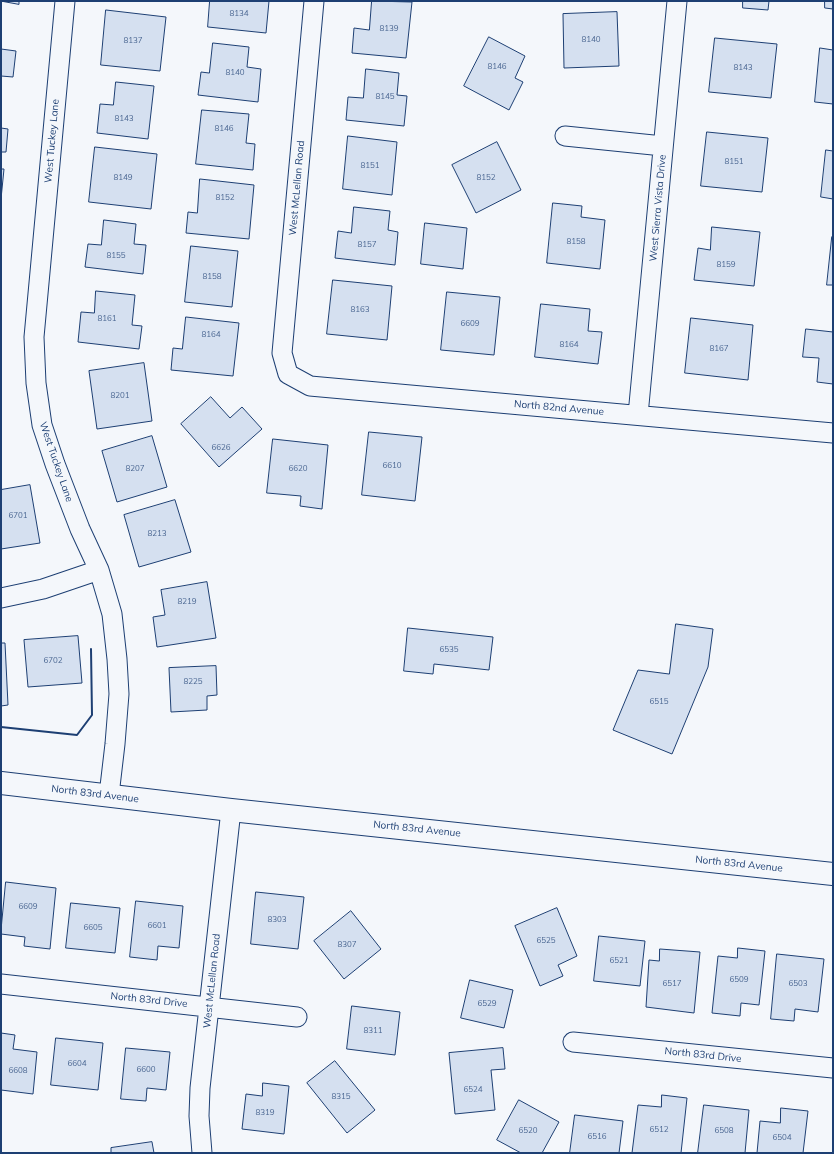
<!DOCTYPE html>
<html>
<head>
<meta charset="utf-8">
<style>
	body { margin:0 }
	#map { position:relative; width:834px; height:1154px; overflow:hidden; background:#f4f7fb; font-family:Mulish,sans-serif }
	canvas { display:block }
	.frame { position:absolute; inset:0; border:2px solid #1d3f73; pointer-events:none }
</style>
</head>
<body>
<div id="map">
<canvas width="834" height="1154"></canvas>
<div class="frame"></div>
</div>
<script>
const ctx = document.querySelector('canvas').getContext('2d');
ctx.lineJoin = 'round';
function fillPath(path, color) { ctx.fillStyle = color; ctx.fill(path, 'evenodd'); }
function trace(path, color, width, dash) { ctx.strokeStyle = color; ctx.lineWidth = width; ctx.lineCap = dash ? 'butt' : 'round'; ctx.setLineDash(dash || []); ctx.stroke(path); }
function drawText(font, color, halo, rows, align = 'center') {
  ctx.font = font + ' Mulish,sans-serif'; ctx.lineWidth = 3; ctx.setLineDash([]); ctx.textBaseline = 'middle'; ctx.strokeStyle = halo; ctx.fillStyle = color; for (const [text, x, y, turn = 0] of rows) {
    ctx.save(); ctx.translate(x, y); ctx.rotate((+turn || 0) * Math.PI / 180); ctx.textAlign = isNaN(turn) ? turn : align; if (halo) ctx.strokeText(text, 0, 0); ctx.fillText(text, 0, 0); ctx.restore();
  }
}
const building = new Path2D(`
	M1,1h18v3z
	M210,1h59l-3,32 -58,-6z
	M372,1l40,1 -6,56 -54,-5 2,-25 15,2z
	M743,1h26l-1,9 -25,-2z
	M825,1h8v8l-8,-1z
	M106,10l60,7 -6,54 -59,-6z
	M617,12l2,54 -55,2 -1,-54z
	M489,37l36,19 -10,22 8,4 -14,28 -45,-24z
	M715,38l62,6 -6,54 -62,-6z
	M213,43l36,4 -2,20 14,2 -3,33 -60,-7 3,-23 8,1z
	M820,48l13,2v54l-18,-2z
	M1,49l15,2 -3,26 -12,-1z
	M366,69l33,4 -2,22 10,1 -3,30 -58,-6 2,-23 15,1z
	M116,82l38,4 -6,53 -51,-6 3,-29 13,1z
	M202,110l47,4 -3,29 9,1 -2,26 -57,-6z
	M1,128l7,1 -2,23h-5z
	M707,132l61,6 -6,54 -61,-6z
	M348,136l49,6 -5,53 -49,-6z
	M497,142l24,48 -45,23 -24,-48z
	M95,147l62,7 -6,55 -62,-7z
	M826,150l7,1v48l-12,-2z
	M1,169h3l-3,30z
	M200,179l54,6 -5,54 -63,-6 2,-21 9,1z
	M553,203l29,3 -1,11 24,3 -5,49 -53,-6z
	M354,207l36,4 -2,19 10,2 -3,33 -60,-7 3,-27 13,2z
	M104,220l32,4 -2,20 12,1 -3,29 -58,-7 3,-23 13,1z
	M425,223l42,5 -4,41 -42,-5z
	M712,227l48,5 -6,54 -60,-6 4,-32 12,2z
	M832,237l1,1v47h-6z
	M191,246l47,5 -6,56 -47,-5z
	M333,280l59,6 -5,54 -60,-6z
	M96,291l39,4 -3,30 10,1 -3,23 -61,-7 3,-30 13,1z
	M447,292l53,5 -6,58 -53,-5z
	M541,304l49,5 -2,22 14,1 -4,32 -63,-7z
	M186,317l53,6 -6,53 -62,-6 2,-22 9,1z
	M691,318l62,7 -5,55 -63,-7z
	M806,329l27,3v52l-16,-2 2,-24 -16,-1z
	M144,363l8,58 -55,8 -8,-58z
	M211,397l19,21 12,-11 20,22 -43,38 -38,-43z
	M369,432l53,5 -7,64 -53,-6z
	M152,436l15,51 -50,15 -15,-51z
	M273,439l55,6 -6,64 -22,-3 1,-10 -34,-3z
	M30,485l10,58 -39,6v-59z
	M175,500l16,52 -52,15 -15,-52z
	M207,582l9,56 -59,9 -4,-30 12,-2 -4,-25z
	M676,624l37,5 -5,38 -36,87 -59,-24 25,-60 31,4z
	M408,628l85,9 -4,33 -55,-6 -1,10 -29,-3z
	M78,636l4,47 -54,4 -4,-47z
	M1,643h4l3,62 -7,1z
	M216,666l1,29 -10,1v14l-36,2 -2,-44z
	M6,882l50,6 -6,61 -26,-3 1,-9 -24,-3z
	M256,892l48,5 -6,52 -47,-5z
	M136,901l47,5 -4,42 -21,-2 -1,14 -27,-3z
	M71,903l49,5 -5,45 -49,-5z
	M557,908l20,48 -19,9 5,11 -23,10 -25,-60z
	M351,911l30,38 -37,30 -30,-38z
	M599,936l46,5 -5,45 -46,-5z
	M738,948l27,3 -6,54 -18,-2 -1,13 -28,-3 6,-57 19,2z
	M660,949l40,3 -6,61 -48,-6 3,-47 10,1z
	M777,954l47,5 -6,53 -23,-3 -1,12 -23,-2z
	M470,980l43,10 -9,38 -43,-10z
	M352,1006l48,6 -5,43 -48,-6z
	M1,1033l14,2 -2,14 24,3 -4,42 -32,-4z
	M56,1038l47,5 -5,47 -47,-5z
	M126,1048l44,4 -4,38 -19,-2 -1,13 -25,-2z
	M503,1048l2,21 -14,1 4,40 -40,4 -6,-61z
	M335,1061l40,49 -28,23 -40,-50z
	M263,1083l26,3 -5,48 -42,-5 4,-35 16,2z
	M662,1095l25,3 -6,55h-49l6,-48 23,2z
	M519,1100l40,22 -17,31h-21l-24,-13z
	M704,1105l45,5 -4,43h-47z
	M781,1108l27,3 -5,42h-46l3,-32 20,2z
	M575,1115l48,6 -4,32h-49z
	M152,1142l2,11h-43v-5z`);
fillPath(building, '#d5e0f0');
trace(building, '#1d3f73', 1);
const street = new Path2D(`
	M65,1l-31,336 2,46 6,42 13,39 25,65 19,41 13,44 5,45 2,35 -4,50 -6,51
	M314,1l-32,352 6,21 22,12 523,47
	M565,136l98,10
	M638,415l39,-414
	M1,598l42,-9 56,-19
	M1,984l296,33
	M573,1042l260,26
	M202,1153l-3,-37 1,-28 31,-278`);
const secondary = new Path2D(`
	M1,783l230,27 602,64`);
trace(street, '#1d3f73', 21);
trace(secondary, '#1d3f73', 24);
trace(street, '#f4f7fb', 19);
trace(secondary, '#f4f7fb', 22);
trace(new Path2D(`
	M1,727l76,8 15,-20 -1,-66`), '#1d3f73', 2);
drawText('8px', '#4b6792', null, [
	["8134",239,14],
	["8139",389,29],
	["8140",591,40],
	["8137",133,41],
	["8146",497,67],
	["8143",743,68],
	["8140",235,73],
	["8145",385,97],
	["8143",124,119],
	["8146",224,129],
	["8151",734,162],
	["8151",370,166],
	["8149",123,178],
	["8152",486,178],
	["8152",225,198],
	["8158",576,242],
	["8157",367,245],
	["8155",116,256],
	["8159",726,265],
	["8158",212,277],
	["8163",360,310],
	["8161",107,319],
	["6609",470,324],
	["8164",211,335],
	["8164",569,345],
	["8167",719,349],
	["8201",120,396],
	["6626",221,448],
	["6610",392,466],
	["8207",135,469],
	["6620",298,469],
	["6701",18,516],
	["8213",157,534],
	["8219",187,602],
	["6535",449,650],
	["6702",53,661],
	["8225",193,682],
	["6515",659,702],
	["6609",28,907],
	["8303",277,920],
	["6601",157,926],
	["6605",93,928],
	["6525",546,941],
	["8307",347,945],
	["6521",619,961],
	["6509",739,980],
	["6517",672,984],
	["6503",798,984],
	["6529",487,1004],
	["8311",373,1031],
	["6604",77,1064],
	["6600",146,1070],
	["6608",18,1071],
	["6524",473,1090],
	["8315",341,1097],
	["8319",265,1113],
	["6512",659,1130],
	["6520",528,1131],
	["6508",724,1131],
	["6516",597,1137],
	["6504",782,1138]
]);
drawText('10px', '#1d3f73', '#f4f7fb', [
	["West Tuckey Lane",52,141,-85],
	["West McLellan Road",297,188,-85],
	["West Sierra Vista Drive",658,208,-85],
	["North 82nd Avenue",559,408,5],
	["West Tuckey Lane",56,462,71],
	["North 83rd Avenue",95,794,7],
	["North 83rd Avenue",417,829,6],
	["North 83rd Avenue",739,864,6],
	["West McLellan Road",212,981,-84],
	["North 83rd Drive",149,1000,6],
	["North 83rd Drive",703,1055,6]
]);
</script>
</body>
</html>
